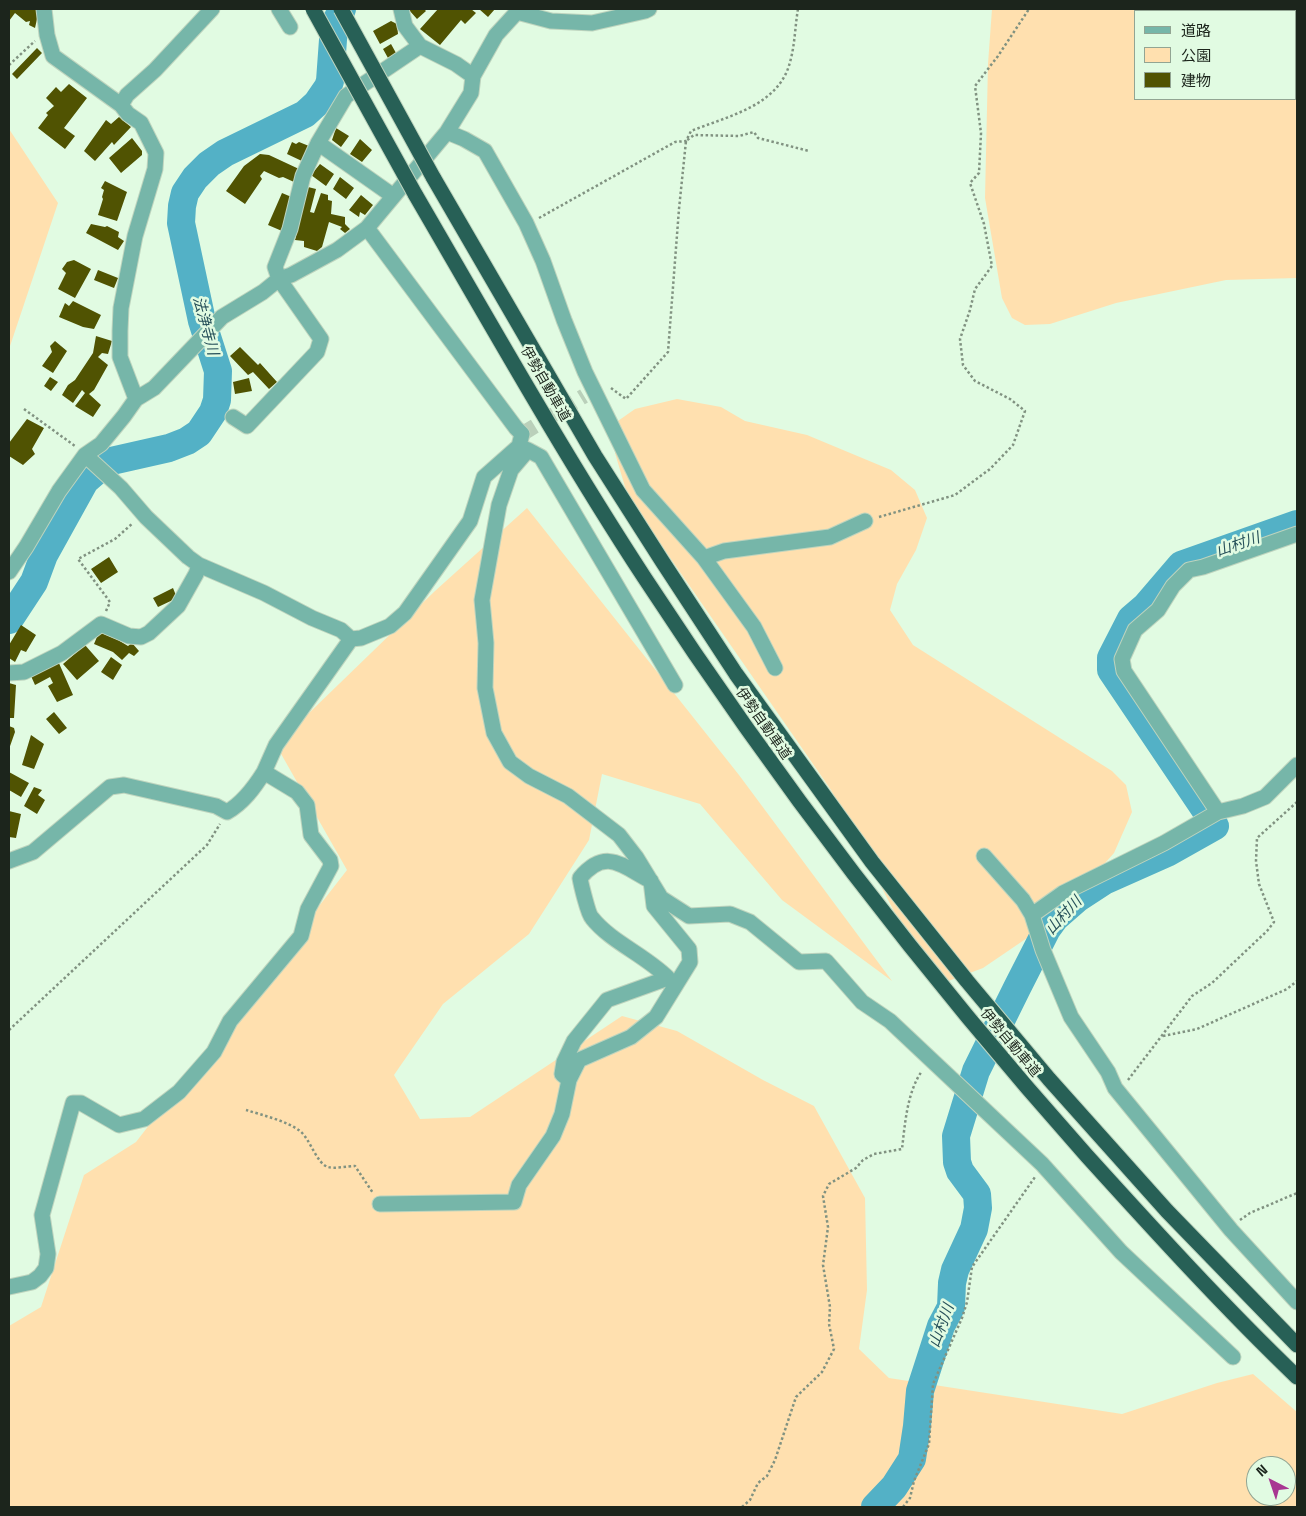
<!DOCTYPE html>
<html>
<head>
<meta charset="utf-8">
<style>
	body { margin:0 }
	#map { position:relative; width:1306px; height:1516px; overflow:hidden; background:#e1fbe2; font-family:"Space Grotesk","Noto Sans JP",sans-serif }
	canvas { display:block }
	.frame { position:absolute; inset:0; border:10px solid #1c251c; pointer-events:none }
	.legend { position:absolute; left:1134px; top:10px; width:162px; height:90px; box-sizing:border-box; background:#e1fbe2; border:1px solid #92a593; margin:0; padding:6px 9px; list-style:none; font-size:15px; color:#1c251c }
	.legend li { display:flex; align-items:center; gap:10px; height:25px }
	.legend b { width:25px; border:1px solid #92a593 }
	.north { position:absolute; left:1246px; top:1456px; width:50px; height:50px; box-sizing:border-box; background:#e1fbe2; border:1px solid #92a593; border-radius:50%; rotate:319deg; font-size:14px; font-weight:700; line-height:20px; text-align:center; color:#1c251c }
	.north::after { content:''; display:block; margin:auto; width:18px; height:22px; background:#a83792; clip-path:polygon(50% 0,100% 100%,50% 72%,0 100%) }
</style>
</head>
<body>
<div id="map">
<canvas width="1306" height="1516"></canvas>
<div class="frame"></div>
<ul class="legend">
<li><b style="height:6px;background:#76b6a9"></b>道路</li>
<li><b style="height:14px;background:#ffe0af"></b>公園</li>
<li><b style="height:14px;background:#505302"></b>建物</li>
</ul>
<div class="north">N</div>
</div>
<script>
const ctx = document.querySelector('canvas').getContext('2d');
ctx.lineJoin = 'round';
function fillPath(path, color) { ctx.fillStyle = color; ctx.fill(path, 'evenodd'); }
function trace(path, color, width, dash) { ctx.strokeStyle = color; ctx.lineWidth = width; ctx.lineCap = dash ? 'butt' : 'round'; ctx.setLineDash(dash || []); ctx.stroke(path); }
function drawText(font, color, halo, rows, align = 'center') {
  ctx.font = font + ' "Space Grotesk","Noto Sans JP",sans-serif'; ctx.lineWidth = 5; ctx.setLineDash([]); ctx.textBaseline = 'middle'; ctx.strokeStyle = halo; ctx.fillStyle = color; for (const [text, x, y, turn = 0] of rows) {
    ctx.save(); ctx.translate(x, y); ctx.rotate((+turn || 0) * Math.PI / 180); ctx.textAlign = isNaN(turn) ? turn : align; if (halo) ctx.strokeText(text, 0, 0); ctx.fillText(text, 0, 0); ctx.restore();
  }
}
fillPath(new Path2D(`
	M992,9h305v269l-71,2 -110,23 -66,21 -25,1 -13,-7 -10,-20 -17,-100 3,-134zM1135,11h160v88h-160z
	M9,129l49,74 -49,146z
	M677,399l44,8 24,14 62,14 84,35 24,20 12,28 -11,32 -19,34 -7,26 23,35 199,126 14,14 6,27 -18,41 -33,37 -48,44 -50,34 -40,15 -16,-8 -96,-185 -203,-293 -13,-44v-30l20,-14z
	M527,508l212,267 153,206 -110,-81 -82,-96 -98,-30 -13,66 -60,94 -86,70 -49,71 26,44 50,-2 152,-101 55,15 86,49 51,26 51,92 2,92 -8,59 30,29 233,36 95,-31 36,-9 44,38v95h-1288v-181l32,-19 43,-132 52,-33 211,-272 -71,-125 159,-154zM1256,1466h30v30h-30z`), '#ffe0af');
trace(new Path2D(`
	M9,620l25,-38 10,-27 41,-74 22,-19 62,-14 18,-7 12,-8 14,-21 4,-12 1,-29 -16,-50 -21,-98 1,-17 3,-13 10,-15 14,-14 16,-11 80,-39 12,-11 11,-16 2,-6 4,-55 8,-17
	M875,1507l19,-20 18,-28 5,-33 3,-35 21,-65 10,-19 1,-24 3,-13 19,-41 4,-21 -1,-14 -17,-23 -3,-9 -1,-26 20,-65 41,-83 30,-59 8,-11 23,-20 26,-17 63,-28 48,-27 -11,-18 -93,-138v-12l20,-39 14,-12 36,-42 116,-41`), '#53b1c6', 28);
fillPath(new Path2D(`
	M9,9h28v10l-2,9 -6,-3 1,-4 -4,1 -11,-9 -6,8z
	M410,9h14l2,2 -9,8 -8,-9z
	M438,9h33l5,4 -11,11 -4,-4 -21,25 -20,-16z
	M479,9h16l-7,8z
	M391,21l6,3 1,10 -18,10 -7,-13z
	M391,44l5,9 -8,5 -5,-9z
	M37,48l5,5 -25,26 -5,-5z
	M69,84l18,14 -23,30 11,8 -10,13 -27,-21 10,-13 -2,-2 8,-7 -8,-8 10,-11 5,5z
	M119,117l12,10 -17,18 -2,-3 -17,19 -11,-10 22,-31 5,4z
	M336,128l13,8 -8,11 -9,-7z
	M132,138l10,13v4l-21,18 -12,-15z
	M360,139l12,11 -10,12 -12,-8z
	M292,142l4,2 3,-2 10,4 -5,16 -17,-8z
	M260,154l9,1 30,14 -5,13 -11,-5 -4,1 -15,-7 -4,5 2,3 -17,25 -19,-13 18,-25z
	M320,164l14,10 -8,12 -15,-11z
	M340,177l14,11 -8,11 -13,-10z
	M105,181l22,11 -10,29 -19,-6 5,-16 -1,-2 2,-7 -3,-2z
	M308,187l8,2 -6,23 4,1 7,-20 7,2v5l4,1 -1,13 14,3v7l5,5 -5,4 -5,-4 2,-2 -13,-5 -7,25 -5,4 -13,-4v-6l-9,-1z
	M282,193l12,5 -12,33 -14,-6z
	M361,195l12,10 -8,10 -5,-3 -1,5 -10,-7z
	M91,224l14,3 2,-1 12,6 -1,5 6,4 -6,9 -32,-17z
	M74,260l17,9 -16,29 -17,-9 8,-16 -4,-4 5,-7z
	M98,270l20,8 -4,10 -20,-8z
	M73,301l28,14 -7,14 -11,-2 -24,-10 6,-14 4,3z
	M96,336l16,5 -4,13 -6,-1 -4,4 10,8 -14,25 -5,4 12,11 -8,12 -18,-11 10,-13 -3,-3 -9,13 -11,-8 6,-10 7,-5 18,-27z
	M55,341l12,10 -14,22 -11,-7 10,-14 -2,-6z
	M240,347l18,18 2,-2 17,19 -8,7 -16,-17 -5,3 -18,-19z
	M50,377l8,5 -7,9 -7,-5z
	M249,378l3,13 -17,3 -2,-12z
	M27,419l17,9 -12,21 3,5 -12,11 -14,-9v-13z
	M109,557l9,15 -17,11 -10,-14z
	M173,588l4,10 -19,9 -5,-9z
	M21,625l15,10 -10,17 -5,-2 -6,12 -6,-4v-13z
	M99,632l19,8 10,6 4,-3 7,8 -5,5 -5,-3 -7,7 -9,-8 -19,-8z
	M85,645l14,16 -22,19 -14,-16z
	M111,657l11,8 -9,15 -12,-8z
	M58,661l15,34 -16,7 -9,-16 5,-3 -3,-6 -15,8 -4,-9z
	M9,683l7,2 -2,33h-5z
	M54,712l13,16 -8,6 -13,-15z
	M9,726l5,2 1,4 -6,17z
	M31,735l13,9 -10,25 -12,-4z
	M9,772l20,11 -8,14 -12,-7z
	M34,787l8,3 -4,5 7,5 -8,14 -13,-8z
	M9,811l12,3 -5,24 -7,-1z`), '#505302');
trace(new Path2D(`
	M522,434l62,-38`), '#bad0ba', 15, [15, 8]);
const street = new Path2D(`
	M44,9l3,26 6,21 68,49 7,9 13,9 15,30 -1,16 -20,67 -14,72 -1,23v26l16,42
	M279,9l11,18
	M401,9l4,17 15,20 36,18 17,12
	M517,12l34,9 41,2 53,-12 4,-2
	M121,105l6,-10 28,-25 57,-61
	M447,132l17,7 21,12 41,72 17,38 21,59 21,52 58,118 61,68 50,69 21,41
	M318,143l71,50
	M233,417l14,9 70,-74 4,-13 -42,-60 -4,-12 15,-38 13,-53 15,-33 28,-47 74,-50
	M519,446l9,4 -17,20 -12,35 -17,95 4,43 -1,45 9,45 16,29 19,14 39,20 51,39 17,22 25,41 28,18 41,-2 20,8 49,40 27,-1 36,41 28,19 152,143 79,88 112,105
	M528,450l13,7 134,228
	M85,455l36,33 25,29 42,40 11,8 65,28 48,25 29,12 10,9 10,-1 29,-12 15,-13 65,-92 14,-44 35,-31 3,-12 -6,-6 -149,-200
	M704,558l20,-7 106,-14 35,-16
	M9,572l17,-25 33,-56 26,-36 16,-11 23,-28 12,-17 18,-11 68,-71 41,-25 16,-13 12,-4 46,-25 30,-22 80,-96 24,-39 2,-17 23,-41 21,-23 1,-3
	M9,673l15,-1 38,-19 39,-29 28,12 12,1 8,-4 29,-27 18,-32 3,-9
	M1218,812l-94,-141 -2,-12 13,-29 23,-20 15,-24 16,-16 14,-3 94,-33
	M984,856l39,44 9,15 11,35 28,67 37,55 7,16 116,142 66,72
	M9,861l24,-9 77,-65 14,-2 92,21 11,6c16,-9 27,-24 37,-40
	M1032,915l31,-22 101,-50 54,-31 25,-6 22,-9 32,-32
	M380,1204l134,-2 5,-17 34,-49 9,-22 7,-34 10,-20 52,-23 25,-20 34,-55 -1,-13 -35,-43 -3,-25c-29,-15 -45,-34 -71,-3 1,6 8,36 12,40 19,24 53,37 76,60l-61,22 -33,41 -10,21 -2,12 7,6
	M9,1287l23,-5 8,-6 6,-8 2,-14 -6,-39 31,-112h8l38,22 25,-6 35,-27 35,-40 16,-31 71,-85 7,-27 23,-43 -1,-6 -19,-25 -4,-30 -10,-13 -33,-20 12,-27 75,-106`);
const highway = new Path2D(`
	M433,177l162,279 67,105 74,113 136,188 95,119 82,98 118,132 130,134
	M415,194c75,129 148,259 229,383 133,204 281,397 443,579 68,75 137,151 210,221`);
trace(street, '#bed4be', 17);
trace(highway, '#bed4be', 17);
trace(new Path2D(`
	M9,65l26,-24
	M539,218l136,-76 11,-1 5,-10c37,-15 88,-25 99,-69 5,-17 5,-36 8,-53
	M611,388l15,11 42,-47 11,-143 7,-68 8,-6 45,1 15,-4 4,6 51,13
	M24,409l51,37
	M879,517l76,-22 35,-26 23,-24 12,-34 -15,-12 -35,-18 -12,-16 -3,-26 10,-29 5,-21 17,-23 -8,-42 -14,-41 9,-10 2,-40 -6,-47 23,-30 31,-47
	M106,611l4,-9 -32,-43 37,-20 18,-16
	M9,1030l198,-185 13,-21
	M1163,1036l34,-7 90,-40 10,-8
	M1128,1080l64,-84 20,-13 55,-52 7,-9 -15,-38 -3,-23 1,-23 40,-36
	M246,1110c16,5 41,11 54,21 11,9 16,32 28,36 7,2 20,-1 27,-1l18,27
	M1240,1220l10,-7 47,-20
	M742,1507l8,-7 8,-17 9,-7 8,-16 21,-63 26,-25 12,-23 -5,-25 1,-17 -7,-42 5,-38 -5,-31 6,-12 27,-16 7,-8 11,-6 28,-5c3,-25 5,-57 20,-78
	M903,1507l7,-9 4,-17 15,-37 4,-60 29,-66 5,-16 5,-35 63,-90`), '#819281', 2.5, [2.5, 2.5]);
trace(street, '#76b6a9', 15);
trace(highway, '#276056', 15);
const highwayBridge = new Path2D(`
	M313,9l102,185
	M341,9l92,168`);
trace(highwayBridge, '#bed4be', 17, []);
trace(highwayBridge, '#276056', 15);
drawText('14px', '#1c251c', '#e1fbe2', [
	["伊勢自動車道",545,384,60],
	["伊勢自動車道",763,724,55],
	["伊勢自動車道",1010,1043,50]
]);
drawText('italic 15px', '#27515a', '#e1fbe2', [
	["法浄寺川",205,326,75],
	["山村川",1238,545,-19],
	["山村川",1064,916,-47],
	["山村川",942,1326,-70]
]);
</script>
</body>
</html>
